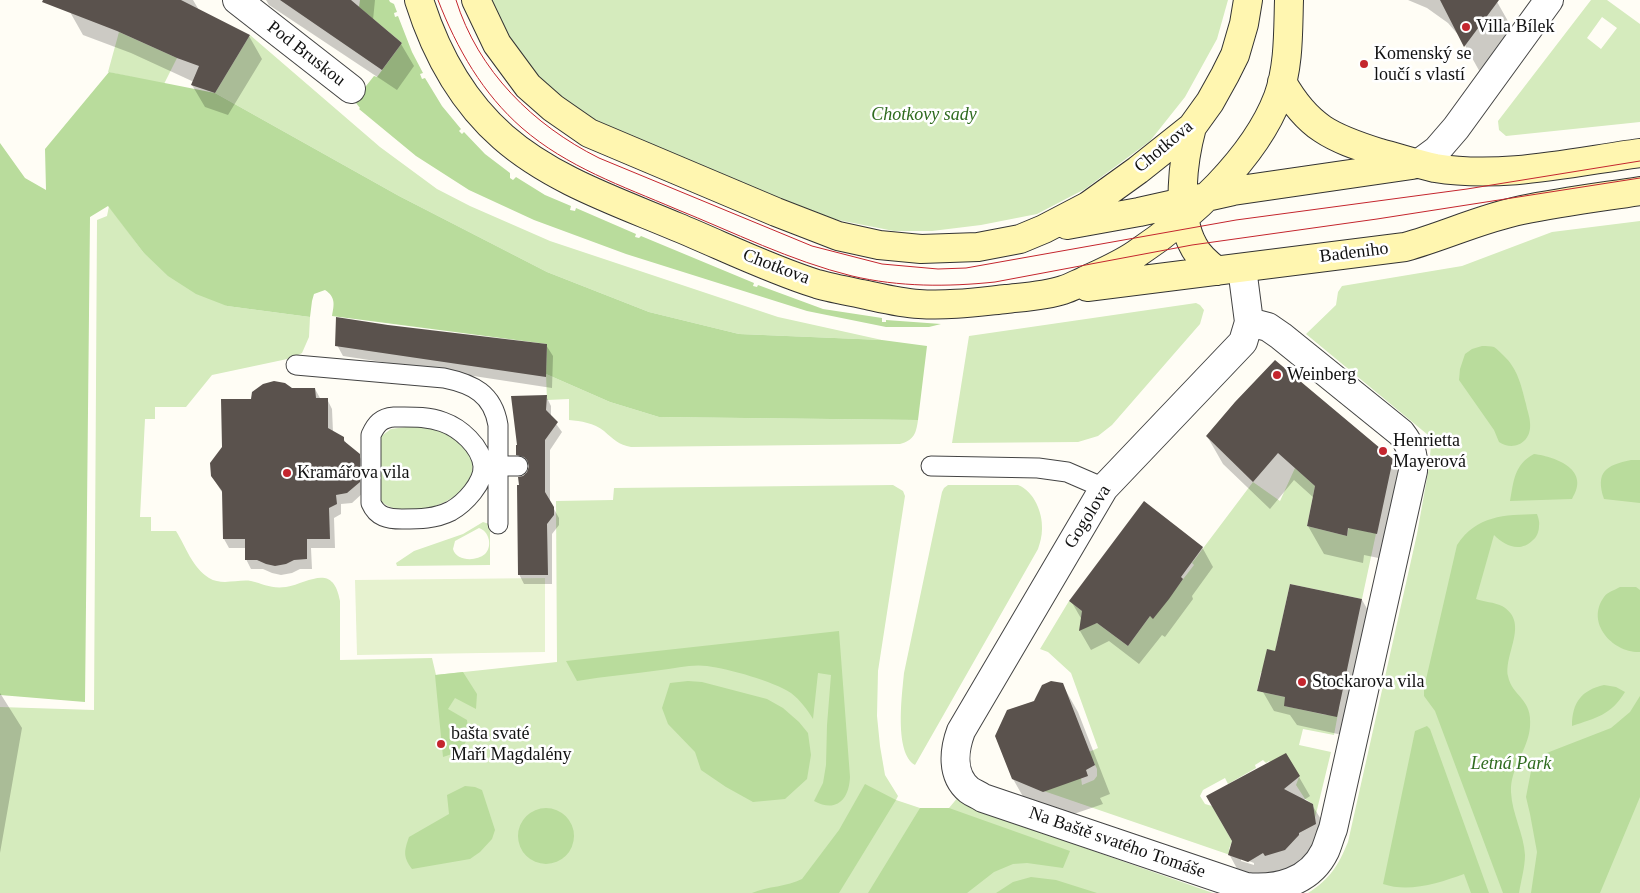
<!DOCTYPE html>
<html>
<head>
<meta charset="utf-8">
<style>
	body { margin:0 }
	canvas { display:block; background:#fffdf5 }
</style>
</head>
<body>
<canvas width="1640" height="893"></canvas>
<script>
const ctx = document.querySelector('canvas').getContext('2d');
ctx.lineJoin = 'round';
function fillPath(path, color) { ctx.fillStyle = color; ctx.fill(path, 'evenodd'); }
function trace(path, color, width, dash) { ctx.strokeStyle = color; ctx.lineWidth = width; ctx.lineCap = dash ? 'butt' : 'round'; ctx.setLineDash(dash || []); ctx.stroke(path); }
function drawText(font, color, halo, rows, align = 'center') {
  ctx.font = font + ' Georgia,serif'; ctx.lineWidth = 5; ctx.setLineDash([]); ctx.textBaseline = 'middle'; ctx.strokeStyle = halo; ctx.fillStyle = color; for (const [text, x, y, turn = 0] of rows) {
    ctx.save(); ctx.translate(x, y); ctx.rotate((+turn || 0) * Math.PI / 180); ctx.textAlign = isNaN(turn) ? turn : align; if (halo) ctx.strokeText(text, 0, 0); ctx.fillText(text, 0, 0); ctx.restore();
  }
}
fillPath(new Path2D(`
	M485,0h743l-11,39 -32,58 -35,44 -65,48 -48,25 -56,11 -49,6h-38l-61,-12 -233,-90 -77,-63z
	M1591,0h16l33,24v98l-134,14 -7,-6 -1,-9zM1602,17l15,11 -16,21 -14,-11z
	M119,32l58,26 -13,26 -56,-12z
	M250,35l130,112 57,42 33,17 80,35 228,76 104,23 -143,-6 -90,-22 -102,-40 -148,-76 -184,-103z
	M109,206l34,46 84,54 83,11 -1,20 -7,16 -10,5 -80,17 -26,32h-31v12h-10l-5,98h11v14h25c10,16 16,36 33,47 13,8 29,1 42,3 13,3 20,8 35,6 23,-4 47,-25 54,14v59l92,-2 4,17 121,-13 -1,-161 57,-1 1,-12 279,-3 10,6 2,5 -27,175 -1,45 3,30 5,29 13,21 -2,4 24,8h29l10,-12 15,13 239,84h-1213v-186l94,3 3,-490 10,-4z
	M1640,221v672h-332c22,-14 30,-27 40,-51l69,-308 12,-67 2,-22 -3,-10 -122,-101 30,-29 2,-13 4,-6 120,-20 90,-34z
	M1196,303l4,2 4,5 -4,14 -88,101 -14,11 -20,6 -126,1 17,-107z
	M546,374l64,28 49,15 259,3c-2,14 -4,20 -18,24l-269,3c-12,-2 -18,-8 -27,-16 -10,-8 -23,-10 -35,-11v-21l-22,1z
	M413,426c13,1 28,4 40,11 33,20 21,50 -8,65 -14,6 -26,10 -41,8 -10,-1 -17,-3 -24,-10v-63l11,-8z
	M1295,468l20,18 -8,40 40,10 2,-10 23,7 5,-4 -15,70 -72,-15 -14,63 2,1 -14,24h-3l-4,19 28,6v9l41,9 13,-7 -5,27 -31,-6 -4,16 32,7 -16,66 -2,-14 -8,-5 -9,-14 3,-8 -23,-6 -7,-10 -3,2 -3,-3 -8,5 1,3 -28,16 -3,-6 -22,12 -3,6 5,8 7,2 20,35 -3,8 4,7 -198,-68 46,-10 1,7 12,-5 3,-4v-7l-8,-17 9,-4 -27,-75 -23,-21 -8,-3 29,-48 13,10 -1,9 7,6 9,-3 31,23 22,-30 3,2 41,-53 -2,-2 61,-81 27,19z
	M948,485h70c16,6 25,28 24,44 0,7 -2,14 -4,20l-123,216c-21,-12 -13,-70 -11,-92l38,-181 2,-4z
	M483,522l6,2 1,4v37l-93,1 -1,-3 18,-12 49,-17zM479,528c10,3 14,18 6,26 -9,8 -29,7 -32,-5l2,-8z`), '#d5ebbd');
fillPath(new Path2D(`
	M360,0h29l1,2 4,2 3,8 -3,1 1,4 3,-1 14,36 11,21 -3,1 2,5 3,-1 17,28 19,23 -2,2 3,3 2,-2 21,22 25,19v5l3,2 3,-3 29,18 26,11 -1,4 5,1 1,-3 60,26 -1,3 4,1 2,-2 113,47 -1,3 4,1 1,-2 65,24 59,9v4h4v-2l55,4 -12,3h-43l-79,-16 -181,-57 -92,-34 -65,-30 -53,-34 -57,-47 1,-1 -4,-5 2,-7 16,-20 3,1 25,-34 -43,-36z
	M109,72l106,21 184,103 148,76 102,40 90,22 143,6 45,6 -9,74 -259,-3 -49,-15 -64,-28 1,-30 -215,-28c2,-11 4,-19 -7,-26l-11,4 -2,7 -2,16 -83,-11 -31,-12 -28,-18 -25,-24 -35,-46 -18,11 -5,485 -85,-7v-552l25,35 21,12 -1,-41z
	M1482,346c4,0 9,0 12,1 3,2 7,6 9,8 15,14 18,30 23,49 1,6 4,13 4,19 2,19 -16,29 -31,19l-5,-12 -35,-50 1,-11 5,-15 7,-5z
	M1534,454c23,3 57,16 38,45l-62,2c4,-21 4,-36 24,-47z
	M1631,460h9v43l-36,-4c-9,-27 2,-34 27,-39z
	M1537,514c1,3 3,8 2,12 0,5 -2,11 -6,14 -13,13 -28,6 -39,-5l-18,64c8,3 18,3 26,7 28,16 2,47 6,70 4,21 25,22 22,51 -2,23 -20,41 -19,65 1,22 13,42 14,63 0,12 -4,26 -6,38h-16l-68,-182 -11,-15v-8l33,-143c20,-30 47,-30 80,-31z
	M1620,587h16l4,3v62c-27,1 -55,-29 -36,-55 3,-5 11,-7 16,-10z
	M839,631l11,146c-1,23 -14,36 -36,24l9,-18 3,-18 1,-40 4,-50 -13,-2 -5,46c-6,-10 -13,-19 -22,-26 -18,-12 -62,-24 -84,-27 -15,-2 -31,2 -46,4 -28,4 -56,6 -84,11l-11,-20z
	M463,672l14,22 -1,15 -21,-11 -7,11 19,11c3,22 -2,31 -24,37l-8,-82z
	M688,681l14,1 65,17 16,9 16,14 9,11 3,22 -4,24 -22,20 -32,3 -27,-15 -25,-17 -6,-18 -27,-28 -6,-16 8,-25z
	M1604,685l12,2 9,5c-14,23 -29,26 -53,34 0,-24 10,-36 32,-41z
	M1640,696v101l-40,96h-69l6,-41 -7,-38 -4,-17 5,-26 13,-17 67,-26 19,-16z
	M1427,726l3,3 59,164h-18l-7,-19c-25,9 -55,19 -81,10l32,-153z
	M865,784l31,16 -57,93h-87c16,-7 35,-6 50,-14l37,-49z
	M465,786l10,1 7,3 13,40 -3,9 -12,13 -10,7 -58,10c-9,-12 -8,-18 -3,-32l40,-23 -2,-19z
	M518 836a28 28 0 1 1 56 0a28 28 0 1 1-56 0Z
	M920,808h29l121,43 -7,17 -36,-5 -14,1 -19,8 -27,21h-99z
	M1031,877l25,3 41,13h-101l17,-11z`), '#b9dc9c');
fillPath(new Path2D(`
	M545,578v74l-188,3 -2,-75z`), '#e6f2cf');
fillPath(new Path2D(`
	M73,0h120l6,10 50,26 13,23 -34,56 -23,-8 -13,-22 2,-3 -63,-29 -48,-18 -13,-23z
	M266,0h109l-2,20 28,24 13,22 -17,24 -128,-85z
	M1408,0h88l17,30 -32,44 -20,-36 -13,-15 -21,-15z
	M388,326l158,19 7,11 -1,32 -209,-32 -6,-11z
	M315,389l5,9 7,1 5,10 1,23 10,6 5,8 11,9 5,10v27l-12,11 -11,1v10l-7,4 1,30h-24l1,21h-12l-8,4 -11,2 -9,-2 -9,-4h-12l-5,-10v-11h-17l-5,-9 -1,-45 -11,-18 11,-29 29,-47 40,-10z
	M546,396l5,10v11l11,15 -12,18v52l9,16v7l-7,9v50h-28l-5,-10 1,-88 9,-13 1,-7 -7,-2 -5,-10z
	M1207,436l185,24 16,28 -15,73 -29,-6 -1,8 -39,-9 -16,-28 6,-28 -20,-18 -24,29 -47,-45z
	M1202,547l11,20 -21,29 1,3 -28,38 -3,-2 -23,29 -30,-23 -18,9 -11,-19 2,-11 -11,-19z
	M1362,600l11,19 -26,117 -50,-11 -7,-10 -16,-4 -11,-19 13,-39z
	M1062,684l16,28 32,82 -10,4 3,6 -41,14 -33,-11 -16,-28 22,-77z
	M0,693l22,35 -22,125z
	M1299,777l11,19 -6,4 8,5 12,19 2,19 -31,26 -18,5 -2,-2 -15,8 -20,-6 -11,-20 4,-13 -25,-44zM1241,858l13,5v2l-13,-4z`), '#0003');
fillPath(new Path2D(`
	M43,0h138l69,35 -35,58 -24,-8 8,-19 -22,-8 -60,-27 -75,-29z
	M280,0h71l51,43 -20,27z
	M1440,0h59l-35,47z
	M336,317l52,8 159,19 -1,33 -211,-31z
	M1275,360l118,99 -16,75 -29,-6 -1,8 -40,-10 8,-40 -37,-33 -25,29 -47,-46 29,-34z
	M274,381l11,2 7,5h23l1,10h12v30l16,9v4l16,13v28l-13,11 -11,2 1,9 -8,4 1,31h-23v20l-13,1 -8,4 -11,2 -9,-2 -9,-4h-12v-21h-22l-1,-48 -11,-15 -1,-13 12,-16 -1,-48h30l1,-7 11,-8z
	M547,395l-1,15 12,12 -13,18v52l9,15v8l-7,9 1,51h-30l-1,-90h2l-1,-8 5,-1 4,-4 2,-6 -2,-6 -3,-3 -8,-2v-10h1l-6,-49z
	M1144,501l59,46 -22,30 2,2 -14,20 -16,20 -3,-3 -22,30 -31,-23 -18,8 3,-20 -13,-10z
	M1290,584l72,15 -25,118 -53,-11 1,-9 -28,-6 10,-42 8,2z
	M1051,681l12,2 32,82 -9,5 2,6 -45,16 -31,-13 -17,-43 12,-26 27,-9 8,-16z
	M1286,753l14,23 -16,13 29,15 3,20 -17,9v2l-14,15 -20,6 -2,-3 -15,9 -20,-7 4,-14 -26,-45z`), '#5a524d');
const lane = new Path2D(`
	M296,365l148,13c29,6 49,16 54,47v99
	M394,417c17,0 33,-1 49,5 17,6 38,24 40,44 1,17 -18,37 -32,45 -16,8 -32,8 -49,8 -14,0 -25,-2 -31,-16v-68c5,-11 10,-17 23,-18z
	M486,466h32
	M931,466l107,2 29,4 37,16`);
const street = new Path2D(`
	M237,0l114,89
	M1418,164l19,-14 19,-22 93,-128
	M1242,268l7,54 -6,20 -139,146 -143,243c-7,19 -10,44 8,59 4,3 10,5 14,8l263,89c31,3 64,-5 79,-36 3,-7 5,-15 8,-22l80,-358c1,-17 -2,-25 -12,-38l-120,-97 -13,-9 -19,-5`);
const secondary = new Path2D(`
	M419,0c16,51 43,101 84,137 49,43 115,65 174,90 46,19 92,42 140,57 14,4 30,7 45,10 19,4 38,9 57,10 29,2 58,-2 87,-5 18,-2 39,-3 57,-9 7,-2 14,-6 21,-9 17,-8 36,-16 52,-27 53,-35 119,-96 142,-157 11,-31 10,-64 11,-97
	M476,0l21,44 31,42 25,22 36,25 187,79 62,24 41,9 42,4 57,-2 42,-8 24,-10 44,-23 50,-36 54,-43 18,-25 15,-27 10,-20 9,-31 4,-24
	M1282,82c26,46 50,56 98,71 19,5 37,11 55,15 68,11 138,-6 205,-15
	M1192,127c-9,33 -16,87 1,118 5,11 15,19 24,26
	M1067,225l72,-13 94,-21 179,-26
	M1087,287l318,-40c40,-11 77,-29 117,-37 39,-8 79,-13 118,-19`);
trace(lane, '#444', 21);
trace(street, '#444', 30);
trace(secondary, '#333', 30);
trace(lane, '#fff', 19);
trace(street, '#fff', 28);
trace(secondary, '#fff6b0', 28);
trace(new Path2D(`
	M438,0c19,49 45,94 84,128 45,39 100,58 154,81 57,23 115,52 176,67 47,11 95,11 143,6l197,-37 185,-26 263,-41
	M456,0c22,71 77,125 143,158l213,88 70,18 56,5 28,-1 270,-48 231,-31 173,-28`), '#c4262e', 1);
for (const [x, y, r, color] of [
	[1466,27,5,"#c4262e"],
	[1364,64,5,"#c4262e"],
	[1277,375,5,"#c4262e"],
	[1383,451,5,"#c4262e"],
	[287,473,5,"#c4262e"],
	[1302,682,5,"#c4262e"],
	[441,744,5,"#c4262e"]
]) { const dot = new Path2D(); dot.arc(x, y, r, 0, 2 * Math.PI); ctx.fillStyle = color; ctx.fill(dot); trace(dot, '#fff', 2); }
drawText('18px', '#111', '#fff', [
	["Villa Bílek",1476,27],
	["Komenský se",1374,54],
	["loučí s vlastí",1374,75],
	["Weinberg",1287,375],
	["Henrietta",1393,441],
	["Mayerová",1393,462],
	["Kramářova vila",297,473],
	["Stockarova vila",1312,682],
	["bašta svaté",451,734],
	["Maří Magdalény",451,755]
], 'left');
drawText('18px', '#111', '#fff', [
	["Pod Bruskou",306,54,38],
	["Chotkova",1164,147,-40],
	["Badeniho",1354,253,-7],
	["Chotkova",776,267,21],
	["Gogolova",1088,517,-58],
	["Na Baště svatého Tomáše",1117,843,19]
]);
drawText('italic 18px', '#2f6b1f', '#fff', [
	["Chotkovy sady",924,115],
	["Letná Park",1511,764]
]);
</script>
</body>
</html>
